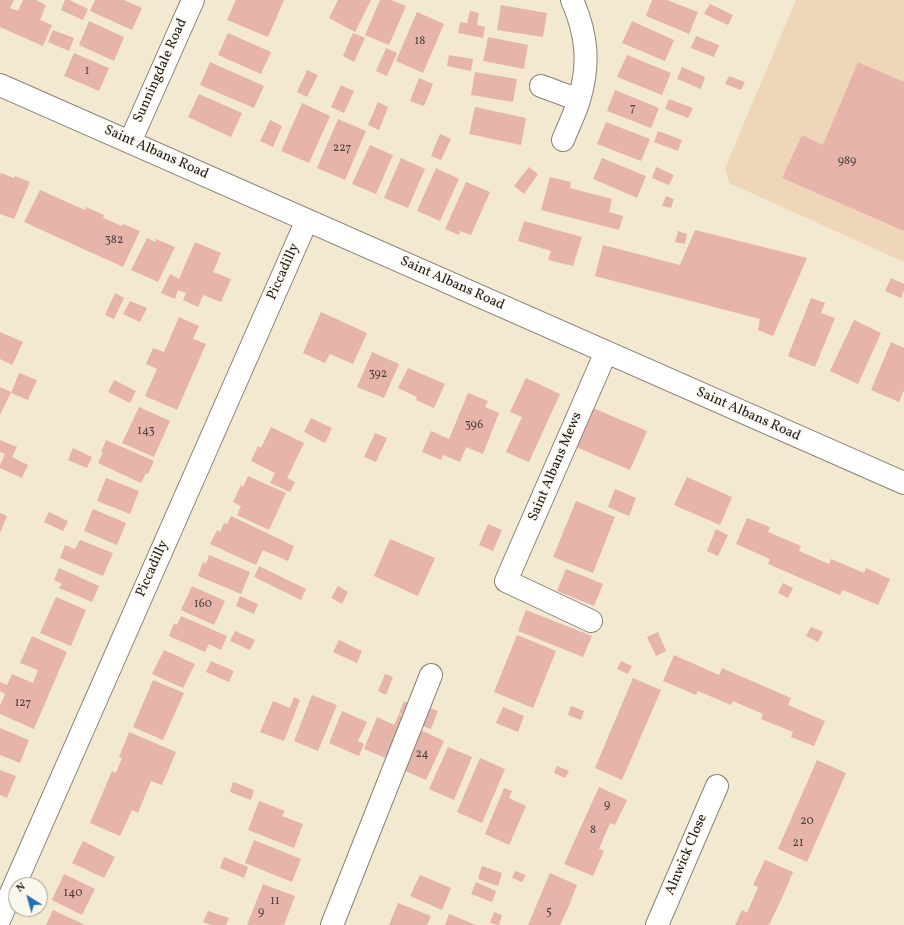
<!DOCTYPE html>
<html>
<head>
<meta charset="utf-8">
<style>
	body { margin:0 }
	#map { position:relative; width:904px; height:925px; overflow:hidden; background:#f3e8d0; font-family:Vollkorn,serif }
	canvas { display:block }
	.north { position:absolute; left:8px; top:877px; width:40px; height:40px; box-sizing:border-box; background:#fbf7ec; border:1px solid #a29f99; border-radius:50%; rotate:323deg; font-size:11px; font-weight:700; line-height:16px; text-align:center; color:#1c1c1c }
	.north::after { content:''; display:block; margin:auto; width:14px; height:18px; background:#1f6fb2; clip-path:polygon(50% 0,100% 100%,50% 72%,0 100%) }
</style>
</head>
<body>
<div id="map">
<canvas width="904" height="925"></canvas>
<div class="north">N</div>
</div>
<script>
const ctx = document.querySelector('canvas').getContext('2d');
ctx.lineJoin = 'round';
function fillPath(path, color) { ctx.fillStyle = color; ctx.fill(path, 'evenodd'); }
function trace(path, color, width, dash) { ctx.strokeStyle = color; ctx.lineWidth = width; ctx.lineCap = dash ? 'butt' : 'round'; ctx.setLineDash(dash || []); ctx.stroke(path); }
function drawText(font, color, halo, rows, align = 'center') {
  ctx.font = font + ' Vollkorn,serif'; ctx.lineWidth = 3; ctx.setLineDash([]); ctx.textBaseline = 'middle'; ctx.strokeStyle = halo; ctx.fillStyle = color; for (const [text, x, y, turn = 0] of rows) {
    ctx.save(); ctx.translate(x, y); ctx.rotate((+turn || 0) * Math.PI / 180); ctx.textAlign = isNaN(turn) ? turn : align; if (halo) ctx.strokeText(text, 0, 0); ctx.fillText(text, 0, 0); ctx.restore();
  }
}
fillPath(new Path2D(`
	M796,0h108v262l-175,-79 -4,-15z`), '#efd6bb');
fillPath(new Path2D(`
	M0,0h14l-4,8 8,3 5,-11h13l10,5 -6,15 12,5 -9,21 -43,-19z
	M65,0h4l19,9 -5,11 -22,-10z
	M95,0h29l18,8 -10,22 -42,-19z
	M236,0h48l-16,37 -41,-17z
	M338,0h33l-16,32 -26,-14z
	M380,0h11l15,6 -17,39 -24,-10z
	M652,0h15l31,12 -9,22 -43,-18z
	M710,4l23,11 -5,10 -24,-11z
	M501,5l46,8 -4,24 -46,-7z
	M470,11l9,2 -2,12 8,2 -2,11 -25,-5 2,-11 7,1z
	M417,12l27,12 -21,49 -27,-12z
	M89,21l35,16 -10,24 -35,-16z
	M632,21l42,19 -9,21 -43,-18z
	M53,30l21,8 -5,13 -21,-9z
	M228,33l43,19 -10,22 -43,-19z
	M353,33l12,5 -11,24 -11,-6z
	M696,36l23,9 -5,12 -23,-9z
	M488,37l40,8 -4,24 -41,-8z
	M386,48l11,5 -10,23 -11,-5z
	M74,53l35,15 -10,23 -35,-15z
	M449,55l24,4 -2,12 -24,-5z
	M627,55l44,18 -9,22 -45,-18z
	M210,62l54,24 -10,22 -54,-23z
	M858,62l46,20v149l-122,-53 20,-43 21,10z
	M682,67l23,10 -4,12 -24,-10z
	M307,70l11,5 -11,22 -10,-5z
	M475,72l42,7 -4,23 -42,-7z
	M729,76l16,6 -4,8 -16,-6z
	M419,78l14,6 -9,22 -14,-5z
	M341,85l13,6 -10,22 -13,-6z
	M615,90l44,18 -8,20 -44,-17z
	M199,94l43,19 -11,24 -43,-20z
	M669,99l24,9 -5,10 -23,-9z
	M378,102l10,5 -9,23 -11,-5z
	M302,103l28,13 -21,47 -28,-12z
	M475,107l51,11 -5,27 -52,-11z
	M338,119l28,12 -21,49 -28,-12z
	M270,120l12,6 -9,21 -13,-6z
	M606,122l44,17 -9,22 -44,-17z
	M658,131l24,9 -4,11 -24,-9z
	M440,134l11,5 -10,21 -10,-4z
	M370,145l23,10 -17,39 -24,-10z
	M401,158l24,11 -17,39 -24,-10z
	M602,158l44,18 -9,22 -44,-19z
	M529,167l9,7 -14,20 -10,-8z
	M656,167l18,8 -5,10 -17,-7z
	M436,168l23,11 -19,42 -23,-10z
	M1,173l13,5 1,-2 15,6 -16,37 -14,-5v-38z
	M550,177l21,5 -1,6 42,11 -3,13 14,4 -4,14 -78,-20z
	M466,182l24,10 -19,43 -11,-4 -1,4 -14,-6z
	M40,190l45,20 1,-3 18,8 -1,3 19,8 1,-2 17,7 -17,36 -99,-45z
	M666,196l8,3 -3,9 -9,-2z
	M524,221l58,16 -9,29 -25,-6 3,-9 -33,-10z
	M695,230l112,28 -34,78 -15,-6 2,-11 -165,-43 8,-31 77,20z
	M678,231l9,3 -2,10 -10,-2z
	M147,238l8,4 1,-3 19,8 -17,35 -27,-12z
	M195,242l26,11 -8,19 18,7 -10,23 -18,-7 -5,12 -15,-7 3,-7 -8,-3 -3,9 -14,-6 9,-19 9,5z
	M891,278l13,6v6l-3,8 -16,-7z
	M115,293l9,5 -10,21 -9,-4z
	M811,298l14,5 -4,10 14,5 -20,49 -27,-11z
	M130,301l17,7 -7,14 -17,-8z
	M321,312l46,21 -14,31 -23,-10 -5,9 -22,-10z
	M179,317l20,9 -6,13 13,5 -29,66 -32,-14 12,-27 -11,-5 7,-16 11,4z
	M854,320l27,13 -23,51 -28,-13z
	M0,332l23,10 -11,23 -12,-6z
	M891,342l13,6v42l-5,12 -28,-12z
	M372,352l27,12 -15,34 -27,-11z
	M408,368l37,16 -11,24 -18,-8 1,-3 -19,-9z
	M19,373l18,7 -9,20 -17,-7z
	M526,378l34,16 -31,68 -23,-10 16,-35 -12,-5z
	M114,380l22,11 -6,12 -22,-11z
	M0,387l11,5 -11,23z
	M468,393l20,8 -3,6 14,6 -16,41 -17,-7 -6,15 -17,-7 -2,5 -19,-8 9,-21 18,8z
	M139,407l31,14 -16,36 -32,-14z
	M593,408l54,23 -17,39 -54,-23z
	M311,418l21,10 -7,15 -21,-11z
	M271,427l33,16 -17,35 8,4 -5,10 -20,-9 5,-10 -24,-12 7,-15 3,2z
	M375,433l12,5 -11,24 -12,-5z
	M0,440l17,7 -5,10 16,8 -6,13 -22,-10v-3l5,-11 -5,-2z
	M106,440l48,21 -6,13 -2,-1 -5,10 -43,-20 5,-11h-2z
	M73,448l19,9 -5,11 -19,-8z
	M248,476l38,17 -17,37 -32,-15 4,-9 -8,-4 8,-17 2,2z
	M687,477l45,20 -12,28 -46,-20z
	M106,478l33,13 -9,23 -33,-13z
	M615,489l21,9 -7,18 -21,-9z
	M576,501l39,16 -22,56 -40,-16z
	M93,509l33,14 -9,22 -33,-14z
	M49,512l19,9 -5,10 -19,-9z
	M0,513l7,3 -7,17z
	M231,516l63,30 -6,15 -25,-11 -7,15 -46,-21 7,-14 3,2 4,-9 3,1z
	M747,518l23,9 -2,5 33,14 -2,5 30,13 2,-5 33,14 2,-5 24,11 -12,26 -35,-15 -3,5 -72,-31 2,-5 -34,-15z
	M488,524l14,6 -9,21 -14,-6z
	M716,529l12,6 -10,21 -11,-5z
	M390,539l45,19 -17,38 -44,-20z
	M80,540l33,13 -10,23 -43,-18 5,-13 10,4z
	M209,555l41,17 -9,22 -43,-18 5,-14 3,2z
	M259,566l47,23 -5,11 -47,-23z
	M59,568l40,18 -7,16 -33,-14 3,-4 -8,-4z
	M566,569l37,15 -9,22 -37,-15z
	M783,583l10,5 -5,10 -10,-5z
	M192,586l33,15 -11,24 -33,-15z
	M338,586l10,6 -6,12 -11,-6z
	M240,596l18,8 -4,10 -18,-8z
	M56,597l30,13 -15,36 -31,-13z
	M526,610l66,26 -9,21 -65,-26z
	M181,616l46,20 -6,14 -12,-6 -4,8 -36,-16 5,-13 3,2z
	M811,627l12,5 -5,10 -12,-6z
	M235,631l20,9 -5,10 -20,-9z
	M658,632l8,19 -10,5 -9,-19z
	M517,635l39,16 -23,57 -39,-16z
	M32,636l35,16 -33,77 -34,-15v-8l5,-12 -5,-3v-9l7,3 5,-11 21,9 5,-13 -18,-7z
	M339,640l23,11 -5,12 -24,-11z
	M164,650l31,14 -12,24 -31,-14z
	M674,655l45,20 3,-7 69,30 -3,7 37,16 -11,25 -23,-9 2,-5 -32,-13 2,-5 -30,-13 -2,4 -33,-14 -2,4 -33,-14z
	M211,661l23,10 -5,11 -23,-10z
	M621,661l11,5 -4,8 -11,-5z
	M385,674l8,3 -7,18 -8,-4z
	M633,678l28,12 -39,90 -27,-12z
	M153,680l31,13 -21,47 -30,-13z
	M312,695l25,10 -19,46 -24,-10z
	M294,697l6,3 -16,41 -24,-9 13,-31 17,7z
	M404,701l9,4 -6,12 -8,-4z
	M571,706l13,5 -3,9 -13,-5z
	M427,707l11,4 -7,18 -11,-4z
	M503,707l21,9 -6,16 -22,-9z
	M342,711l25,11 -9,19 6,3 -5,12 -30,-13z
	M399,714l8,4 -19,41 -24,-10 13,-32 17,8z
	M0,728l29,12 -9,23 -20,-8z
	M419,729l25,12 -18,39 -25,-11z
	M129,732l47,20 -14,33 -11,-4 -13,32 -6,-3 -12,26 -30,-13 22,-52 4,2 6,-15 -3,-1z
	M448,747l24,10 -18,43 -25,-11z
	M480,758l25,11 -23,54 -25,-11z
	M817,760l29,13 -39,89 -29,-13z
	M557,766l12,5 -4,7 -11,-5z
	M0,770l16,6 -9,22 -7,-3z
	M233,782l21,8 -3,10 -21,-8z
	M599,787l28,13 -12,25 -5,-2 -11,26 5,2 -11,25 -29,-12z
	M504,788l8,3 -3,7 17,8 -17,39 -24,-11z
	M259,801l26,10 -3,5 21,8 -9,24 -46,-18z
	M254,840l47,19 -9,23 -47,-19z
	M83,841l32,16 -11,21 -32,-15z
	M224,857l24,10 -4,11 -24,-10z
	M765,860l28,12 -11,26 -13,27h-34l7,-15 5,3 11,-26 -5,-2z
	M482,866l20,7 -4,13 -20,-7z
	M515,871l11,4 -4,7 -10,-4z
	M550,873l27,12 -9,23 -8,17h-32z
	M64,874l31,15 -13,26 -30,-15z
	M420,875l31,13 -9,22 -32,-14z
	M476,882l20,9 -4,11 -21,-8z
	M263,884l32,12 -11,29h-37z
	M398,903l33,13 -4,9h-38z
	M53,910l32,15h-39z
	M208,911l21,7 -3,7h-15l-8,-3z
	M494,912l8,3 -3,10 -9,-2z
	M449,914l27,11h-31z`), '#e7b4a9');
const minor = new Path2D(`
	M0,85l904,398
	M541,86l38,14
	M563,140c5,-13 12,-26 16,-40 11,-36 8,-66 -7,-100
	M130,142l63,-142
	M591,621l-85,-40 100,-229
	M0,918l307,-698
	M332,925l99,-250
	M657,925l60,-139`);
trace(minor, '#888276', 24);
trace(minor, '#fff', 22);
drawText('12px', '#4f423f', null, [
	["18",420,42],
	["1",87,72],
	["7",633,109],
	["227",342,149],
	["989",847,162],
	["382",114,241],
	["392",378,375],
	["396",474,426],
	["143",146,432],
	["160",203,605],
	["127",23,704],
	["24",422,755],
	["9",607,806],
	["20",807,822],
	["8",593,831],
	["21",798,844],
	["140",73,894],
	["11",275,902],
	["9",261,913],
	["5",549,913]
]);
drawText('14px', '#1c1c1c', '#fbf7ec', [
	["Sunningdale Road",161,71,-66],
	["Saint Albans Road",156,153,24],
	["Piccadilly",284,272,-66],
	["Saint Albans Road",452,284,24],
	["Saint Albans Road",748,415,24],
	["Saint Albans Mews",556,467,-67],
	["Piccadilly",153,569,-66],
	["Alnwick Close",687,855,-67]
]);
</script>
</body>
</html>
